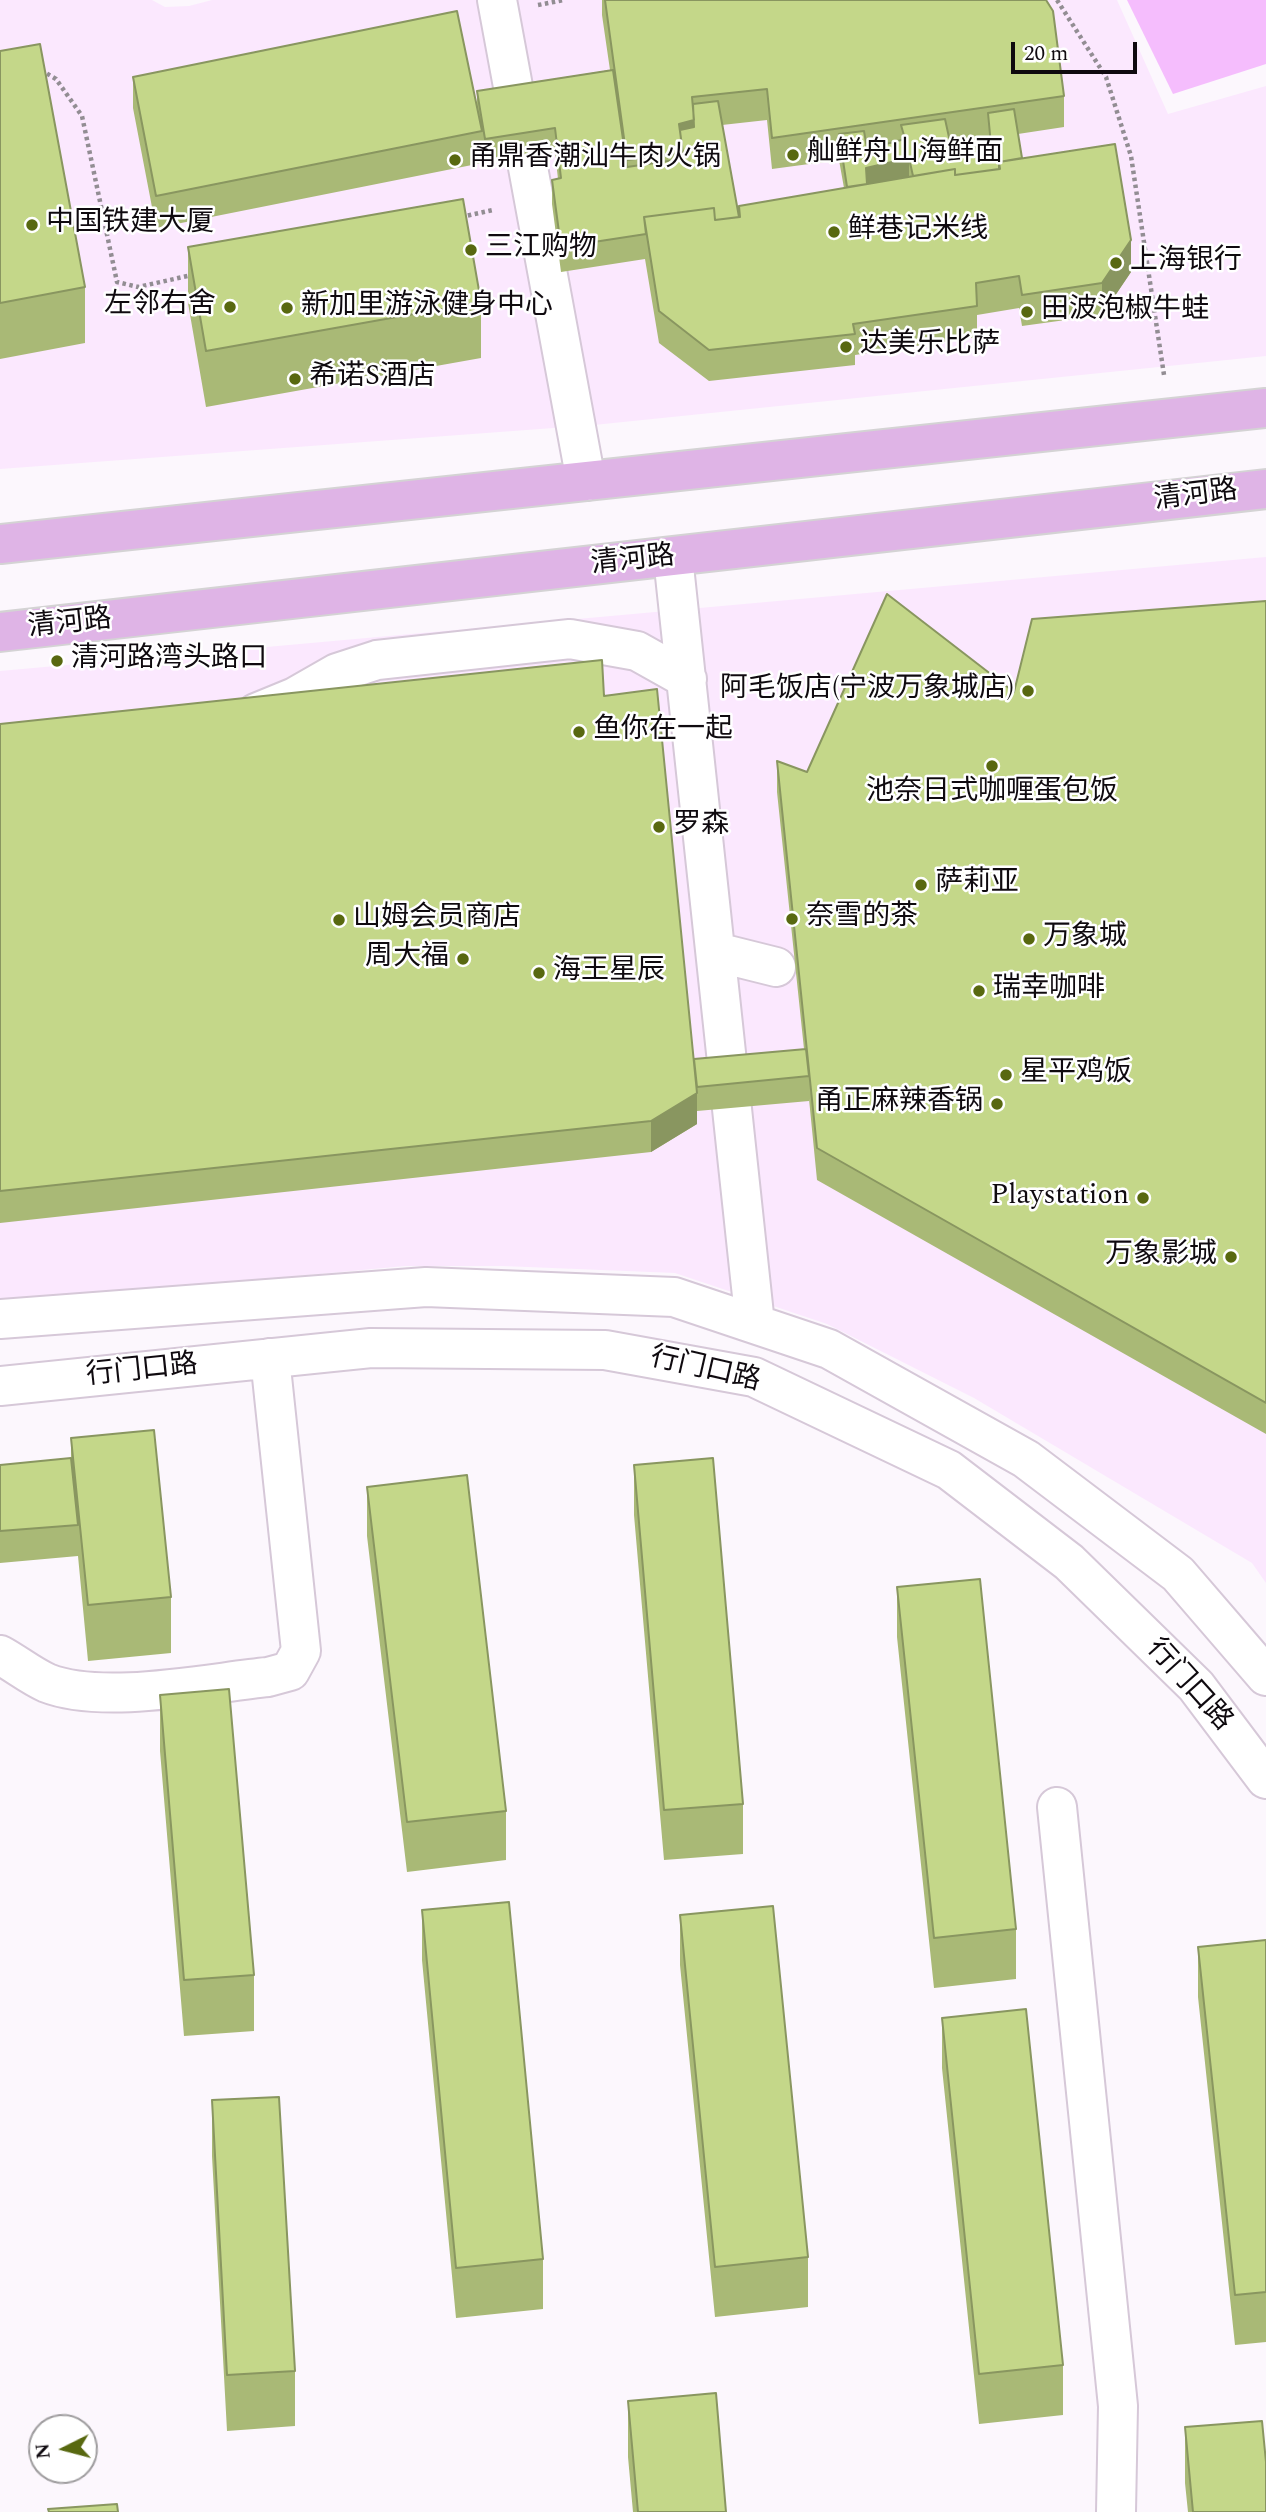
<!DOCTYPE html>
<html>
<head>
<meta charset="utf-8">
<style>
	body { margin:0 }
	#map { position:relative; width:1266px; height:2512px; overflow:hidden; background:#fcf7fd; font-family:Spectral,serif }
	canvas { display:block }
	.north { position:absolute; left:28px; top:2414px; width:70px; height:70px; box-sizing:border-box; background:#fff; border:2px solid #9f9d9f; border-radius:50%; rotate:264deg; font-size:19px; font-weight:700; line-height:28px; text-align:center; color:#0f0a0f }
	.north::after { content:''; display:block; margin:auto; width:24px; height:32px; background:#586810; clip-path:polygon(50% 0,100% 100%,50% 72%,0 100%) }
	.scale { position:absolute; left:1011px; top:42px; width:126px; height:32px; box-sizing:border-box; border:4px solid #0f0a0f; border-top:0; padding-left:9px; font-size:21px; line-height:24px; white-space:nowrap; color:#0f0a0f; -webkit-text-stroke:5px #fff; paint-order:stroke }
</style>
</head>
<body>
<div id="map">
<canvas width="1266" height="2512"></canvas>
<div class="north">N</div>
<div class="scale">20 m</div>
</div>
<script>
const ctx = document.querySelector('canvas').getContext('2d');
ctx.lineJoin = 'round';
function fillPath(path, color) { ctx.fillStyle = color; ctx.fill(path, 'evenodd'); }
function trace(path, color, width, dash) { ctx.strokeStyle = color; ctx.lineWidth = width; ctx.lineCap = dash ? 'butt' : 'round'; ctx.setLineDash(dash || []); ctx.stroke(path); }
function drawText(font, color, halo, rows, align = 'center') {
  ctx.font = font + ' Spectral,"Noto Sans SC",serif'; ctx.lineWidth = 5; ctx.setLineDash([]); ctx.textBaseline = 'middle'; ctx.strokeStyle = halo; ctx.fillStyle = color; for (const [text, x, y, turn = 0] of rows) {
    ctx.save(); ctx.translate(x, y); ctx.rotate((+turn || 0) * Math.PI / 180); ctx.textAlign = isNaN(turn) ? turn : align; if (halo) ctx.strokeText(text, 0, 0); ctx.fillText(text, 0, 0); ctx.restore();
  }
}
fillPath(new Path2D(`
	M0,0h152l13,7 24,-1 23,-6h905l51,114 98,-28v270l-672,69 -594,44z
	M1266,557v1026l-14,-20 -278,-165 -147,-74 -152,-51 -172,-7h-98l-405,38v-633z`), '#fbe8fe');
fillPath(new Path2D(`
	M1127,0h139v64l-93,30z`), '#f5bdfd');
const minor = new Path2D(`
	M497,0l89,481
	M673,557l82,767
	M256,713l39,-16 42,-24 40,-13 193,-21 67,12 50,28
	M716,952l60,15
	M0,1319l426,-32 248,10 155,52 197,110 152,115 88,102
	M0,1386l371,-38 234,2 149,27 195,93 120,92 127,124 70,93
	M0,1655c15,8 31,21 47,28 56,22 160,0 221,-6l22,-6 11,-20 -31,-293
	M1057,1807l61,599 -2,106`);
const major = new Path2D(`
	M0,544l1266,-136
	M0,632l1266,-143`);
trace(minor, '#d6c8d8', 42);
trace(major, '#d4d3d4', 42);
trace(new Path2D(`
	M1057,0l49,77 25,79 33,219
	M538,5l26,-5
	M41,70l15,9 26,37 35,166 21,5 54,-12
	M461,217l32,-7`), '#928d93', 4.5, [3.5, 3.5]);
trace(minor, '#fff', 38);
trace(major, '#dfb4e6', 38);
fillPath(new Path2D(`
	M602,0h444l18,96v31l-46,7 4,24 109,114 -29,43 -80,11 -3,-18 -42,7v22l-122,18v10l-146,16 -50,-38 -14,-84 -84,13 -9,-68v-24l6,-1 -3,-27 -70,12 -3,-18v17l-326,65 -23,-120v-31l344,30v-16l133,-21 -8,-55zM767,120l5,49 67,-9 5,28 -105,18v11l-17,-92zM988,138l1,8 -37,5 -2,-8z
	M0,51l85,236v56l-85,16z
	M188,247l293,55v56l-275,49 -18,-104z
	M1266,601v833l-449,-254 -8,-81v2l-112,10v13l-46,28 -651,71v-499l604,-28 90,363 110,-10 -27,-257v-31l30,11 207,-80z
	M71,1438l100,159v56l-83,8 -10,-105 -78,7v-98l71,-7z
	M634,1465l109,339v50l-79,6 -30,-345z
	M367,1487l139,324v49l-99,12 -40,-336z
	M897,1587l119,342v50l-82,9 -37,-351z
	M160,1695l94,280v56l-70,5 -24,-285z
	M422,1910l121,349v50l-87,9 -34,-358z
	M680,1915l128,342v50l-93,10 -35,-352z
	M1266,1940v402l-31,3 -37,-348v-50z
	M942,2018l121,347v50l-84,9 -37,-356z
	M212,2100l83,271v55l-68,5 -15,-275z
	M628,2401l98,111h-93l-5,-55z
	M1185,2427l81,85h-78l-3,-29z`), '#a9b976');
fillPath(new Path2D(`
	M694,120v32l-15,-21v-7z
	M909,158v25l-41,7 -2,-22z
	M1131,240v32l-29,43v-32z
	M697,1093v31l-46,28v-31z`), '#899660');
const building = new Path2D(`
	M605,0h441l7,11 11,85 -292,42 -5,-49 -75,8 2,23 -15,4 4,29 -56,7z
	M457,11l25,120 -326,65 -23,-119z
	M40,44l45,243 -85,16v-252z
	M613,70l14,97 56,-8 -3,-29 14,-3 -1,-23 25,-3 21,116 -24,3 -1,-12 -70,9 2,17 -85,13 -9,-67 9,-2 -6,-50 -70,11 -8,-48z
	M1014,109l8,49 -23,4v7l-44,6v-6l-42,7 -4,-18 -43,10 1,16 -20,3 -8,-53 25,-3 3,18 38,-10 -4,-14 44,-6 7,32 39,-6 -3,-32z
	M1115,144l16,96 -29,43 -80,12 -3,-19 -43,7 1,23 -124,18 2,10 -146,16 -50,-39 -15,-94 70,-9 1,12 25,-3 -1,-11 216,-37v6l45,-6 -1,-7z
	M463,199l18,103 -275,49 -18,-104z
	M887,594l127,98 18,-73 234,-18v802l-449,-255 -40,-387 30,11z
	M602,660l2,36 53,-7 40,404 -46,28 -651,70v-467z
	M806,1049l3,27 -112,11 -3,-28z
	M154,1430l17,167 -83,8 -17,-167z
	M71,1458l7,67 -78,6v-66z
	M713,1458l30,346 -79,6 -30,-345z
	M467,1475l39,336 -99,11 -40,-335z
	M980,1579l36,350 -82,9 -37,-351z
	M229,1689l25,286 -70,5 -24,-285z
	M509,1902l34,357 -87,9 -34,-358z
	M773,1906l35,351 -93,10 -35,-352z
	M1266,1940v352l-31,3 -37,-348z
	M1026,2009l37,356 -84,9 -37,-356z
	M279,2097l16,274 -68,4 -15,-275z
	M716,2393l10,119h-88l-10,-111z
	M1262,2421l4,41v50h-73l-8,-85z
	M117,2504l1,8h-69l-1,-3z`);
fillPath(building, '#c4d789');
trace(building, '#899660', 2);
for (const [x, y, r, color] of [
	[793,155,7,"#586810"],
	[455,160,7,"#586810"],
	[32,225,7,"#586810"],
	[834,232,7,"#586810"],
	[471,250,7,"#586810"],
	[1116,263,7,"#586810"],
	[230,307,7,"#586810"],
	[287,308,7,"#586810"],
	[1027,312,7,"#586810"],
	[846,347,7,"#586810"],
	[295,379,7,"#586810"],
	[57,661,7,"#586810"],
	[1028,691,7,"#586810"],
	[579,732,7,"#586810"],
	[992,766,7,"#586810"],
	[659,827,7,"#586810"],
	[921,885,7,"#586810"],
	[792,919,7,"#586810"],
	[339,920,7,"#586810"],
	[1029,939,7,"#586810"],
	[463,959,7,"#586810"],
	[539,973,7,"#586810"],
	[979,991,7,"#586810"],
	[1006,1075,7,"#586810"],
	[997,1104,7,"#586810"],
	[1143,1198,7,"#586810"],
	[1231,1257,7,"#586810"]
]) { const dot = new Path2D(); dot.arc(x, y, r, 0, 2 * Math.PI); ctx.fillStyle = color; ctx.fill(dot); trace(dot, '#fff', 2.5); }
drawText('28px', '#0f0a0f', '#fff', [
	["舢鲜舟山海鲜面",807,155],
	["甬鼎香潮汕牛肉火锅",469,160],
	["中国铁建大厦",46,225],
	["鲜巷记米线",848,232],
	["三江购物",485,250],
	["上海银行",1130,263],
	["左邻右舍",216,307,"right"],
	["新加里游泳健身中心",301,308],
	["田波泡椒牛蛙",1041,312],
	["达美乐比萨",860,347],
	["希诺S酒店",309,379],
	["清河路湾头路口",71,661],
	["阿毛饭店(宁波万象城店)",1014,691,"right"],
	["鱼你在一起",593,732],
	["池奈日式咖喱蛋包饭",992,794,"center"],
	["罗森",673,827],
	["萨莉亚",935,885],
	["奈雪的茶",806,919],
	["山姆会员商店",353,920],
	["万象城",1043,939],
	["周大福",449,959,"right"],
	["海王星辰",553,973],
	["瑞幸咖啡",993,991],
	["星平鸡饭",1020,1075],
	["甬正麻辣香锅",983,1104,"right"],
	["Playstation",1129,1198,"right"],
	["万象影城",1217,1257,"right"]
], 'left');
drawText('28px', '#0f0a0f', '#fff', [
	["清河路",1196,497,-7],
	["清河路",633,562,-6],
	["清河路",70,625,-6],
	["行门口路",705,1371,13],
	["行门口路",142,1372,-6],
	["行门口路",1188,1686,48]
]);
</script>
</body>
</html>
